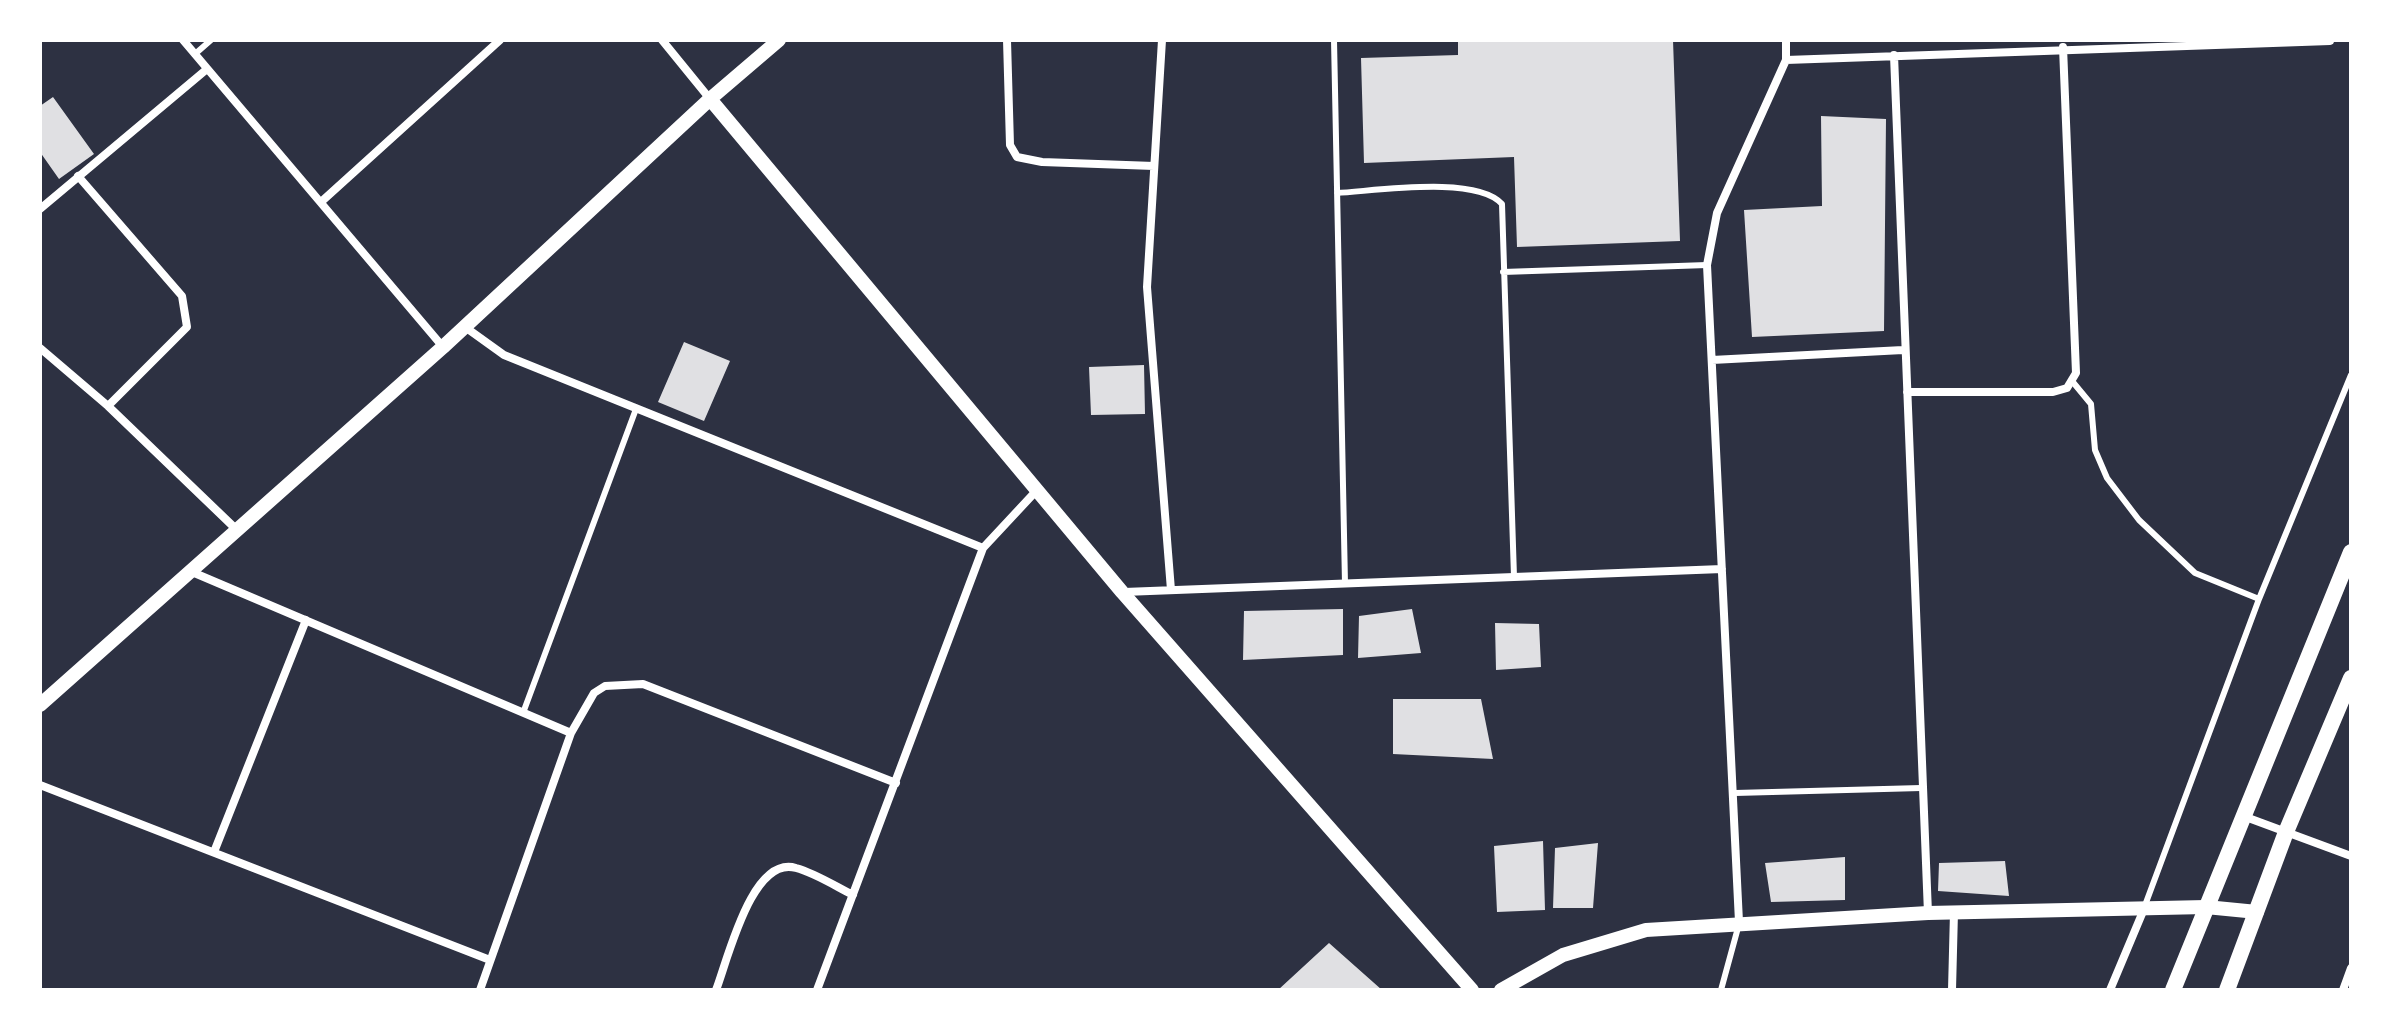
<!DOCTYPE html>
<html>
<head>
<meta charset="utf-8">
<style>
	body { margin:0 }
	#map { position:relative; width:2391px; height:1030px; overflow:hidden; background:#2d3142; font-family:"Open Sans",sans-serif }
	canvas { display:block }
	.frame { position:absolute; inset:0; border:42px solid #fff; pointer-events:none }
</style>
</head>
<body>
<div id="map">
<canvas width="2391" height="1030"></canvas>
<div class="frame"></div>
</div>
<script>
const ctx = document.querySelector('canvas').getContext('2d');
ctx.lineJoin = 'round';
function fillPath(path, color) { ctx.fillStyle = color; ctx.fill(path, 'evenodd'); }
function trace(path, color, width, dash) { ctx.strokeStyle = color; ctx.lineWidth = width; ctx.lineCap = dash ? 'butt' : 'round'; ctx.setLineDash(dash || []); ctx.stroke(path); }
fillPath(new Path2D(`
	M1458,40h215l7,201 -163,6 -3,-90 -150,6 -3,-105 97,-3z
	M53,97l41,57 -35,25 -19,-27v-46z
	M1821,116l65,3 -2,212 -132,6 -8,-127 78,-4z
	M684,342l46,19 -26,60 -46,-19z
	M1144,365l1,49 -54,1 -2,-48z
	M1343,609v46l-100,5 1,-49z
	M1412,609l9,44 -63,5 1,-42z
	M1495,623l44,1 2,43 -45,3z
	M1393,699h88l12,60 -100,-5z
	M1543,841l2,69 -48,2 -3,-66z
	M1598,843l-5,65h-40l2,-60z
	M1845,857v43l-74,2 -6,-39z
	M2005,861l4,35 -71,-5 1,-28z
	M1329,943l53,47h-104z`), '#e0e0e3');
trace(new Path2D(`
	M1334,40l11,544
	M195,54l16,-14
	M1337,193c39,-2 139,-18 165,11l12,373
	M1503,272l204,-7
	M2072,381l19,23 4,46 12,28 32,42 56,53 64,26
	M523,713l113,-304
	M1735,793l186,-5
	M2144,908l115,-309 92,-224
	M1721,990l18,-66`), '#fff', 6);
trace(new Path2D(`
	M183,40l260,307
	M662,40l48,59
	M1007,40l3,105 7,12 25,5 112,4
	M1162,40l-15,247 24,303
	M1894,55l34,858
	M1786,60l544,-19
	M78,176l104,120 5,31 -79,79
	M321,202l179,-162
	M40,209l167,-140
	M465,327l39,28 479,193
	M40,348l68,58 130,125
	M1712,360l191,-10
	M1907,392h146l14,-4 9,-15 -13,-326
	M192,572l379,161
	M1124,592l598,-23
	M40,785l450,175
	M2243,816l108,40
	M214,852l92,-232
	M1739,922l-32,-657 10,-52 69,-153v-20
	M480,990l91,-257 23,-40 11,-7 38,-2 253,99
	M716,990c12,-31 36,-135 80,-122 19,5 39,18 57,27
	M817,990l166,-442 55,-59
	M1952,990l2,-78
	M2110,990l34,-81
	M2343,990l8,-22`), '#fff', 8);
trace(new Path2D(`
	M710,99l412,493 350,398
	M40,705l403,-358 267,-248 69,-59
	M1501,990l62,-35 83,-25 282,-17 278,-6 51,5`), '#fff', 14);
trace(new Path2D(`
	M2173,990l178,-438
	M2227,990l59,-158 65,-154`), '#fff', 16);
</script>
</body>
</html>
